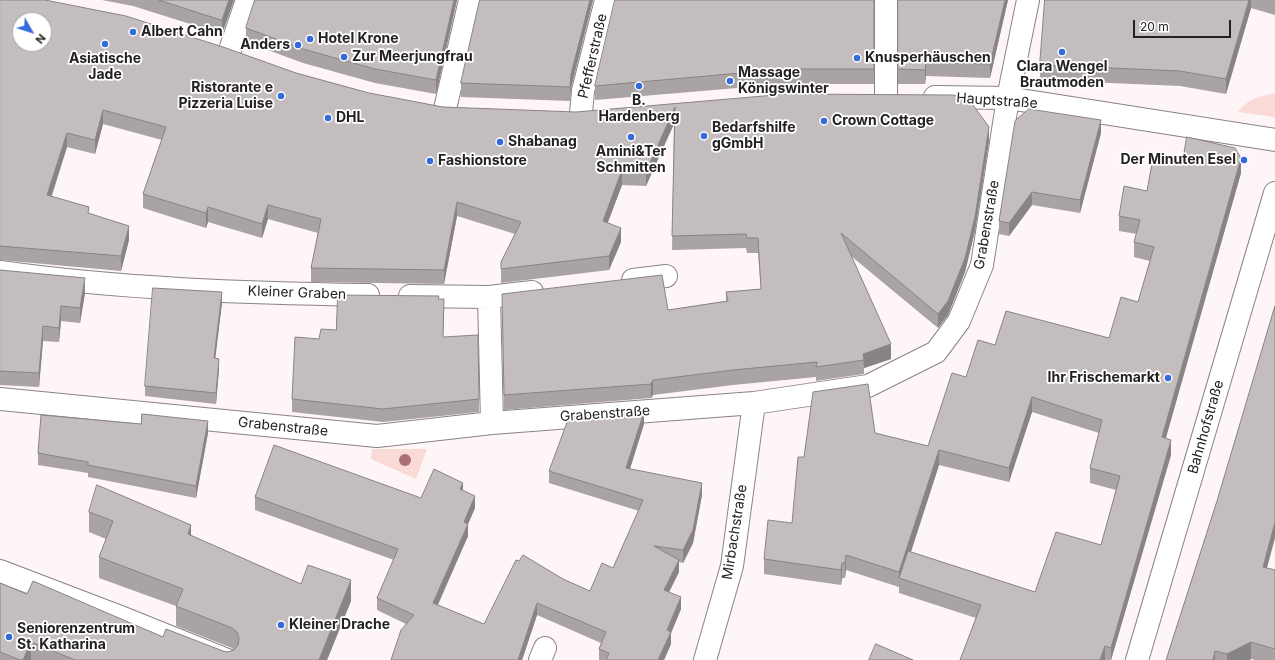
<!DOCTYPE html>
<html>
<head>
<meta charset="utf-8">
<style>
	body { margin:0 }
	#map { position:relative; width:1275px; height:660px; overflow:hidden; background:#fef6f6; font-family:Inter,sans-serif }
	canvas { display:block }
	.north { position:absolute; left:12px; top:12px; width:40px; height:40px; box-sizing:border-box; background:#fff; border:1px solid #a7a6a6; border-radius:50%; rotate:129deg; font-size:11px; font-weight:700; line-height:16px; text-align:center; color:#242121 }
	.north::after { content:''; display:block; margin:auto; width:14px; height:18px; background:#346ad9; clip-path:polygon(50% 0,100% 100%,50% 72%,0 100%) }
	.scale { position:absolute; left:1133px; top:20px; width:98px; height:18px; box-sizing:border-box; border:2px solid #242121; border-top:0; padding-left:5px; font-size:12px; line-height:14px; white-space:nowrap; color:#242121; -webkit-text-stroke:3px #fff; paint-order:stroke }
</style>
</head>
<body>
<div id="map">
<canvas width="1275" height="660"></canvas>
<div class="north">N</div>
<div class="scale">20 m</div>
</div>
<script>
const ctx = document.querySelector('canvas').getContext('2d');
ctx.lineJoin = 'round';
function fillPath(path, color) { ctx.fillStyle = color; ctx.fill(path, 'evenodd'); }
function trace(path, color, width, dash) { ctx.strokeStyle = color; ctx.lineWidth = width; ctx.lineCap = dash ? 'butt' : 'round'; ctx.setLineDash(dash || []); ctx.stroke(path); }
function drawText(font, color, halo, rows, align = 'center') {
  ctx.font = font + ' Inter,sans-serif'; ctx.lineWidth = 3.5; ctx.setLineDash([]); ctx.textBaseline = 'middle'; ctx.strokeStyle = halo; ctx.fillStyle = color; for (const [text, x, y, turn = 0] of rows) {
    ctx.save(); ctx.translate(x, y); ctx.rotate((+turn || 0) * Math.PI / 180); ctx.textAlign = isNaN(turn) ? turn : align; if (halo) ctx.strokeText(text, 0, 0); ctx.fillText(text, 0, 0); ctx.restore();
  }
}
fillPath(new Path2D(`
	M1275,93v24l-37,-5c10,-13 21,-16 37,-19z
	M372,449h55l-11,30 -45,-20z`), '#f9dad7');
const minor = new Path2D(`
	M886,0v96
	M230,50l17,-50
	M935,97l73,1 267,42
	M445,109l25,-109
	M581,113l2,-22 23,-91
	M0,272c121,17 245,21 368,23
	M633,280l33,-4
	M410,296l79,1 43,-5
	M489,297l3,126
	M0,399l377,37 115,-13 262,-20 114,-17 68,-34 23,-31 23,-56 26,-167 20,-98
	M0,571l123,47 104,42
	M540,660l5,-12
	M705,660l27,-94 22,-163
	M1137,660l138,-467`);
trace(minor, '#8a8382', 24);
trace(minor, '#fff', 22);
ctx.fillStyle = '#aa6f78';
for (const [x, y] of [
	[405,460]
]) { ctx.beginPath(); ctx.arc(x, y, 6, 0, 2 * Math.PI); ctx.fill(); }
fillPath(new Path2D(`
	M0,0l296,73 73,20 74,14 546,34 -14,90 -10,41 -17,43 -10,13 -87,-72 40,103 -27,9v6l-48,7v-4l-83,8 -80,10 -2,3 -147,12 -2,-102 166,2 58,-9v-9l35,-3 -3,-36h-11l-1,-5 -74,2 2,-128 -28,64 -24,-1 -14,37 13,20 -12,28 -108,13v-21l14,-28 -58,-18 -13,68 -133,-2v-14l7,-35 -50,-14 -6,19 -54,-16 -2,6 -63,-20v-14l19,-54 -59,-16 -8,30 -28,-7 -15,49 37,17 40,27 -8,31 -121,-11z
	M102,0h132l-12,34 -89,-28z
	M255,0h202l-21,94 -61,-11 -72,-20 -57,-21v-14z
	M480,0h113l-22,88 -1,13 -109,-4v-14z
	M874,0v84h-89l-190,16v-14z
	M898,0h110l-18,78 -64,-2 -1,8h-27z
	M1045,0h230v15l-24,-7 -25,86 -46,-8 -140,-6v-15z
	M1101,133l-21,80 -48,-8 -23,31 -10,-2v-13z
	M1241,173l-76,265 6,17 -60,205h-151l16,-42 -77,-25v-6l-53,-17 -1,8h-3l-1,7 -77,-11v-15l28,-36 12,-66 71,-24 53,13 38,-69 29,-32 114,-7 29,-36 12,-41 -16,-4v-15l3,-8 -18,-3v-15l28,-25zM1032,412l67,21 -9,35v15l26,7 -15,55 -66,47 -124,-40 28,-87 70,17z
	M0,270l85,23 -5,30 -19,-2 -2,21 -16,-1 -4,46 -39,-2z
	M439,299l5,13 -1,25 36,62v13l-96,10 -91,-10v-13l27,-60 17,-9z
	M222,303l-7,55 4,11 -3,35 -71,-8v-10z
	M644,424l-14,45 72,26 -9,48 -10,20 -4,-1v10l-10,20 12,17 -10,24v11l-7,16h-65v-11l2,-6 -64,-28 -15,45 -116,-36 -29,-14v-12l17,-38 -139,-50v-13l166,1 42,-8 12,18 -7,16v12l-30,69 46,19 79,-45 27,12 23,-23 26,-57 -90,-28v-12z
	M208,433l-12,65 -108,-21v-4l-50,-8v-12z
	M1217,501l50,67 8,2v90h-20l-4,-1 -2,1h-83z
	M89,512l102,24 110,48 50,17 -24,59h-327v-77l27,11 136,43 60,14 5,1 6,-2 -2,-2 -56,-22v-20l-77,-28v-21l7,-18 -17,-7z`), '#a9a3a3');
fillPath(new Path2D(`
	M229,0h5l-12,34v-14z
	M454,0h3l-21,94v-14z
	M590,0h3l-22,88 -1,13v-14l1,-13z
	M1005,0h3l-18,78v-14z
	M1249,0h2v8l-25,86v-15z
	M926,62v14l-1,8v-14z
	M675,107v15l-29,64v-14z
	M103,110v14l-8,30v-14z
	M1101,120v13l-21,80v-13z
	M989,127v14l-14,90 -10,41 -17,43 -10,13v-14z
	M67,133v14l-20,62v-14z
	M1241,158v15l-79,279v-15z
	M622,170v15l-19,50v-14z
	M1032,192v13l-23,31v-13z
	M457,202v14l-13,68v-14z
	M268,205v14l-6,19v-14z
	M208,207v15l-2,6v-15z
	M129,226v14l-8,31v-15z
	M621,228v14l-12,28v-14z
	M85,278v15l-5,30v-15z
	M222,292v11l-8,66v-11z
	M61,306v15l-2,21v-14z
	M43,326v15l-4,46v-14z
	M891,344v15l-27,9 -1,-14z
	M219,359v10l-3,35v-11z
	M653,380v15l-2,3v-14z
	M1032,397v15l-23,70v-14z
	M644,412v12l-18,57v-13z
	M208,421v12l-12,65v-12z
	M1171,440v15l-60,205v-12z
	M939,450v15l-37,114 -3,-1v-6z
	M463,483v12l-3,-6z
	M702,483v12l-9,48 -10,20v-13z
	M475,496v12l-11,25 4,-9v12l-35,79v-12l31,-81z
	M1275,522v16l-12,45v-16z
	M191,525v20l-3,-11z
	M846,555v15l-1,8v-15z
	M679,560v12l-15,30v-12z
	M842,563v15l-1,7v-15z
	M351,580v21l-24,59h-8z
	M681,597v12l-10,24v11l-7,16h-6l9,-30z
	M537,603v12l-15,45h-4z
	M31,642v18h-8z
	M1251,642v17l-2,1h-22v-6z
	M1105,646v14h-5z
	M1215,651v9h-2z`), '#898484');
const building = new Path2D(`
	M0,0h45l81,16 100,32 70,25 73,20 74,14 133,5 211,-18 166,1 15,3 21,29 -14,90 -10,41 -17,43 -10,13 -97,-81 50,111 -28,10 1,6 -48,7 1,-5 -84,8 -80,10 -2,4 -147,11 -2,-101 160,-19 6,35 60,-9 -2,-9 35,-3 -3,-51h-11l-1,-4 -74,2 3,-129 -29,65 -24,-2 -19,51 18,7 -12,28 -108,13v-7l20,-40 -64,-20 -13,68 -133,-2 10,-49 -53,-14 -6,19 -54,-17 -2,6 -63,-19 23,-67 -63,-17 -8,30 -28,-7 -20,62 42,12 -1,6 41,13 -8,30 -121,-10zM20,20h24v24h-24z
	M159,0h70l-7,20z
	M255,0h199l-18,80 -61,-11 -72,-20 -57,-21z
	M480,0h110l-19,74 -1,13 -109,-4z
	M615,0h259v69h-89l-190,17z
	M898,0h107l-15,64 -64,-2 -1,8 -27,-1z
	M1045,0h204l-23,79 -46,-8 -140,-6z
	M1029,109l72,11 -21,80 -48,-8 -23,31 -10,-2 16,-100z
	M1187,137l48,11 6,10 -79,279 9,3 -60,208 -6,-2 -5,14h-140l21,-55 -82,-27 9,-27 127,41 21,-60 45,13 19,-69 -30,-8 12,-48 -70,-23 -23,71 -70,-18 -40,122 -53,-17 -1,8h-3l-1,7 -77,-11 4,-39 24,3 6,-66h6l9,-65 55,-8 7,49 53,13 24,-73 14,4 12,-37 17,5 11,-34 103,27 12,-41 17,5 16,-55 -20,-5 6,-22 -21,-4 5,-30 23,5 6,-33 29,5z
	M0,270l85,8 -5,30 -19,-2 -2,22 -16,-2 -4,47 -39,-2z
	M153,288l69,4 -8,66 5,1 -3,34 -71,-7z
	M338,295l101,1 -1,3h6l-1,38 35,-2 1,64 -96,10 -91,-10 3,-62 24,2 2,-10 15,1z
	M1275,306v216l-12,45 12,3v79l-24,-7 -24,12 -12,-3 -2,9h-47l51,-159z
	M644,412l-18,56 76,15 -9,47 -10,20 -29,-4 25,14 -15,30 17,7 -14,33 4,2 -13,28h-52l3,-7 -10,-4 7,-17 -69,-29 -19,57h-127l10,-30 13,-15 -37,-17 21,-49 -143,-52 19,-52 147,53 13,-29 29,14 -3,6 15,7 -11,26 4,2 -35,79 51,21 32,-64 3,1 4,-6 40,24 27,12 12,-28 11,5 30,-68 -94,-29 20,-54z
	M142,414l66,7 -12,65 -108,-21v-3l-50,-9 3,-38 100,9z
	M97,485l94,40 -3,9 113,50 7,-19 43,15 -32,80h-244l-44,-18 -8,18h-3l-20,-8v-69l27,11 6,-13 130,56 3,-8 57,22 5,1 6,-2 4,-5 1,-7 -2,-6 -5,-4 -56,-22 7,-17 -84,-32 14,-36 -24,-9z
	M876,644l37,16h-44z`);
fillPath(building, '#c4bdbd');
trace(building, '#898484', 1);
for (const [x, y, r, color] of [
	[133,32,4,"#346ad9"],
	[310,39,4,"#346ad9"],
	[105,44,4,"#346ad9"],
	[298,45,4,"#346ad9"],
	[1062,52,4,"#346ad9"],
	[344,57,4,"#346ad9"],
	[857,58,4,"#346ad9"],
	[730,81,4,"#346ad9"],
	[639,86,4,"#346ad9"],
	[281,96,4,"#346ad9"],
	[328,118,4,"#346ad9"],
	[824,121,4,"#346ad9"],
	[704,136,4,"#346ad9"],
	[631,137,4,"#346ad9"],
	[500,142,4,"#346ad9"],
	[1244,160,4,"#346ad9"],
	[430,161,4,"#346ad9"],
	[1168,378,4,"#346ad9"],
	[281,625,4,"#346ad9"],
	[9,637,4,"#346ad9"]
]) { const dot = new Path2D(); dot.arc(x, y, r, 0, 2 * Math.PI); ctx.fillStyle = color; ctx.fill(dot); trace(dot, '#fff', 1.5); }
drawText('bold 14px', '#242121', '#fff', [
	["Albert Cahn",141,32],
	["Hotel Krone",318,39],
	["Anders",290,45,"right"],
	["Zur Meerjungfrau",352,57],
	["Knusperhäuschen",865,58],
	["Asiatische",105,59,"center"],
	["Jade",105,75,"center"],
	["Clara Wengel",1062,67,"center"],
	["Brautmoden",1062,83,"center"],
	["Massage",738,73],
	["Königswinter",738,89],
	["Ristorante e",273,88,"right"],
	["Pizzeria Luise",273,104,"right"],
	["B.",639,101,"center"],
	["Hardenberg",639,117,"center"],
	["DHL",336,118],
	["Crown Cottage",832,121],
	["Bedarfshilfe",712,128],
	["gGmbH",712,144],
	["Shabanag",508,142],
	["Amini&Ter",631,152,"center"],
	["Schmitten",631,168,"center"],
	["Der Minuten Esel",1236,160,"right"],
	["Fashionstore",438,161],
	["Ihr Frischemarkt",1160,378,"right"],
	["Kleiner Drache",289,625],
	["Seniorenzentrum",17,629],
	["St. Katharina",17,645]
], 'left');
drawText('14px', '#242121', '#fff', [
	["Pfefferstraße",593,56,-77],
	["Hauptstraße",997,101,4],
	["Grabenstraße",987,225,-80],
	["Kleiner Graben",297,293,2],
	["Grabenstraße",605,414,-4],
	["Grabenstraße",283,427,6],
	["Bahnhofstraße",1206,427,-74],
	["Mirbachstraße",735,532,-81]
]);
</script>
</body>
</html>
